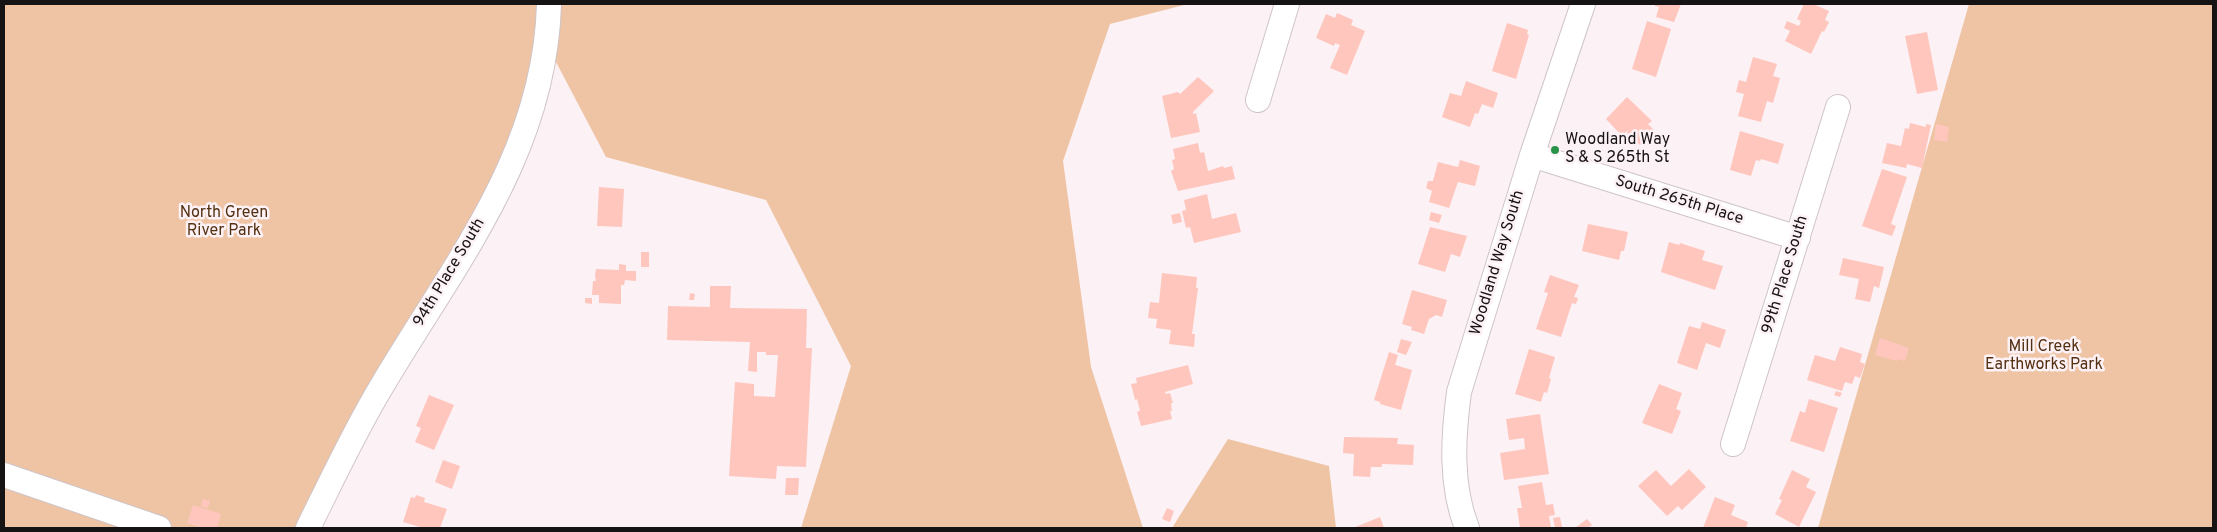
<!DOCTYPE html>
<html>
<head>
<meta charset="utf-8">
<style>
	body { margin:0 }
	#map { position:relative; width:2217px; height:532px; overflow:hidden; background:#fcf1f4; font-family:Overpass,sans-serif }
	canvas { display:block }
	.frame { position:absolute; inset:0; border:5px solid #161314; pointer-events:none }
</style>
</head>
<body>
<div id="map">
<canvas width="2217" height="532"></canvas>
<div class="frame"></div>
</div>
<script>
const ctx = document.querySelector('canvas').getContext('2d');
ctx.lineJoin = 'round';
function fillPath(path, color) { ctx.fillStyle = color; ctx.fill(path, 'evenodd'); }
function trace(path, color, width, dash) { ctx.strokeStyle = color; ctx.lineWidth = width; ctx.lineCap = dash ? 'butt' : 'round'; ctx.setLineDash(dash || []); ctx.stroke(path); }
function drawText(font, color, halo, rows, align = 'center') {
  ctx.font = font + ' Overpass,sans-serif'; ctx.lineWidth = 5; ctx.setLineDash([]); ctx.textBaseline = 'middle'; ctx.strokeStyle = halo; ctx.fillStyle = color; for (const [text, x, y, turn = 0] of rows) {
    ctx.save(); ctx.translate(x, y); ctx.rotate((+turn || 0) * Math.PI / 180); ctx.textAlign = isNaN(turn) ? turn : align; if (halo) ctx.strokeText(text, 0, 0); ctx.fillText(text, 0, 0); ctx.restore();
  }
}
fillPath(new Path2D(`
	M4,4h1184l-78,20 -47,137 28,206 52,161h-342l50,-162 -85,-166 -160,-43 -59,-112 -12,57 -227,426h-304z
	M1969,4h244v524h-395z
	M1228,439l101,27 7,62h-164z`), '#eec4a5');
fillPath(new Path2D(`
	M1655,4h26l-7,18 -18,-5 3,-10 -4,-1z
	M1804,4h9l16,7 -4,9 4,2 -5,10 -2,-1 -11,23 -26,-13 5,-10 -6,-3 3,-7 12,5 2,-5 -4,-2z
	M1337,13l16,7 -2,5 14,6 -18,44 -17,-7 10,-23 -5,-2 -1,3 -18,-8 10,-24 9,4z
	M1647,21l24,8 -15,48 -24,-8z
	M1507,23l21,7 -1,4 2,1 -13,44 -24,-8z
	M1927,32l11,58 -21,4 -12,-58z
	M1753,57l24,7 -4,12 7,2 -7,25 -6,-2 -6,21 -23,-6 6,-22 -8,-2 3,-12 7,2z
	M1198,77l16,14 -21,21v2l3,-1 4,19 -29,6 -9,-42 16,-4 2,2z
	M1466,81l32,12 -5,15 -11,-4 -4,10 -3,-1 -5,14 -28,-10 8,-24 11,3z
	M1627,97l25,24 -4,3 7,7 -15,14 -13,-12 1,-3 -6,6 -16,-17z
	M1910,123l16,4v-3l5,1 -9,43 -15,-4 -1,4 -24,-5 5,-20 14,3 4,-18 4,1z
	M1936,124l13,3 -2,15 -13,-2z
	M1740,131l44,13 -6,20 -17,-5 -1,2 -4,-1 -5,16 -21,-6z
	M1198,143l2,10 4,-1 4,19 15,-5 1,2 8,-2 3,13 -57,12 -7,-20 3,-2 -2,-9 3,-1 -2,-10z
	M1460,160l20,6 -5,20 -17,-4 -9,26 -20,-6 3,-11 -6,-3 2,-7h5l5,-19 20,5z
	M1882,169l25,8 -16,47 5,2 -4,10 -30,-10z
	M599,187l25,2 -2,38 -25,-1z
	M1207,194l5,25 24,-6 5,19 -47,11 -4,-16 -4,1 -4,-17 4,-1 -2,-10z
	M1431,212l11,3 -3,8 -10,-3z
	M1180,213l2,9 -9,2 -2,-9z
	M1588,224l40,8 -4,19h-3l-2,9 -37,-9z
	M1430,227l37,9 -7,21 -9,-3 -6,18 -27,-8z
	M1669,242l10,3 1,-2 25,8 -3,9 21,6 -8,24 -54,-18z
	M641,252h8v15h-8z
	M1843,258l41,9 -5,21 -5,-2 -4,16 -15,-3 4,-20 -20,-4z
	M619,264l7,1v6h10v10l-11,-1 -1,5h-3v19l-22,-1v-8h-7l1,-14h3l-1,-6 1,-6 23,1z
	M1162,273l35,4 -1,11h2l-6,46h3l-1,13 -25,-3 2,-14 -15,-2 1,-9 -9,-1 2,-16 9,1z
	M1550,275l29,10 -5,12 4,1 -2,6 -4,-1 -11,34 -25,-8 12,-36 -4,-1z
	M710,286h21l-1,22 77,1 -1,39h6l-6,119 -29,-1 -1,13 -47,-3 6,-94 19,2v12l21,1 3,-42h-12v-3h-9v20l-9,-1 2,-29 -83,-2 1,-34 42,1z
	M1412,290l35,10 -5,17 -6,-2 -7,4 -5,15 -13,-4 1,-3 -10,-3z
	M690,293l5,1 -1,6h-5z
	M585,298h7v6l-7,-1z
	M1702,322l24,8 -6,18 -14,-5 -9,27 -20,-7 12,-37 11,3z
	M1880,338l29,10 -4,13 -7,-2 -1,2 -22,-6z
	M1401,339l11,3 -6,13 -9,-3z
	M1840,347l22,7 -2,8 5,2 -5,14 -5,-2 -3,8 -7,-2 -3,9 -35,-11 8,-25 20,6z
	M1529,349l26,8 -6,21 2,1 -4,14 -3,-1 -3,10 -26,-8z
	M1389,352l9,3 -3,10 17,5 -11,40 -21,-6v-2l-6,-2z
	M1188,365l5,19 -28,8 1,2 4,-1 3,10h-2l1,8h-2l2,8 -31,7 -4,-14 3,-1 -3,-12 -2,1 -4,-16 6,-1 -1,-5z
	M1659,384l23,9 -6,16 5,2 -9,23 -30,-11z
	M1836,391l6,2 -2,4 -6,-2z
	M429,395l25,10 -20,45 -19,-8 6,-14 -5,-2z
	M1809,399l29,9 -14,44 -34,-11 10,-30 5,2z
	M1540,414l9,60 -45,6 -4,-27 25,-4 -1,-11 -15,2 -3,-21z
	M1344,437l54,1 -1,6 17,1 -1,20 -31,-1v3h-11l-1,10 -17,-1 1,-22 -11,-1z
	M443,460l17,6 -8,23 -17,-7z
	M1689,469l17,18 -24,23 -4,-4 -11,10 -29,-30 18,-16 15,16z
	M1792,470l18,9 -4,8 10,5 -17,35 -24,-13 7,-14 -3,-1z
	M786,478h13l-1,17h-13z
	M1542,482l4,23 7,-1 2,11 -6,1 2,12h-31l-3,-20h5l-4,-22z
	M416,495l9,3 -1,4 23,7 -7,19h-17l-20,-6 8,-25 4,1z
	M1715,497l20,8 -4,10 17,7 -2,6h-43z
	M203,499l7,2 -2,7 -7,-2z
	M193,505l28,9 -4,14h-15l-15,-5z
	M1167,508l7,3 -4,11 -8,-3z
	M1380,517l4,11h-31z
	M1560,517l2,10 -7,1 -2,-10z
	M1587,519l5,6 -5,3h-12z`), '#ffc6be');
const minor = new Path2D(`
	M1258,100l29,-96
	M1532,155l266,83
	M1733,444l105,-337
	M4,475l155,53
	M308,528c24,-48 47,-98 75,-144 73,-123 162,-231 166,-380
	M1467,528c-17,-43 -14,-91 -8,-136l73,-237 51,-151`);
trace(minor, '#cfc4c7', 26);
trace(minor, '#fff', 24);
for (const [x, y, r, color] of [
	[1555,150,5,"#289249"]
]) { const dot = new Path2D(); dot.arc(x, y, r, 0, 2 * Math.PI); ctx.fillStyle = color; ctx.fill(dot); trace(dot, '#fcf1f4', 2); }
drawText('16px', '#161314', '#fcf1f4', [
	["Woodland Way",1565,141],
	["S & S 265th St",1565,159]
], 'left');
drawText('16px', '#161314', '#fcf1f4', [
	["South 265th Place",1679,201,17],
	["Woodland Way South",1498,263,-73],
	["94th Place South",450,273,-59],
	["99th Place South",1786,275,-73]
]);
drawText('16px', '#543012', '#fcf1f4', [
	["North Green",224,214],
	["River Park",224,232],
	["Mill Creek",2044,348],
	["Earthworks Park",2044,366]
]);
</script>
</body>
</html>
